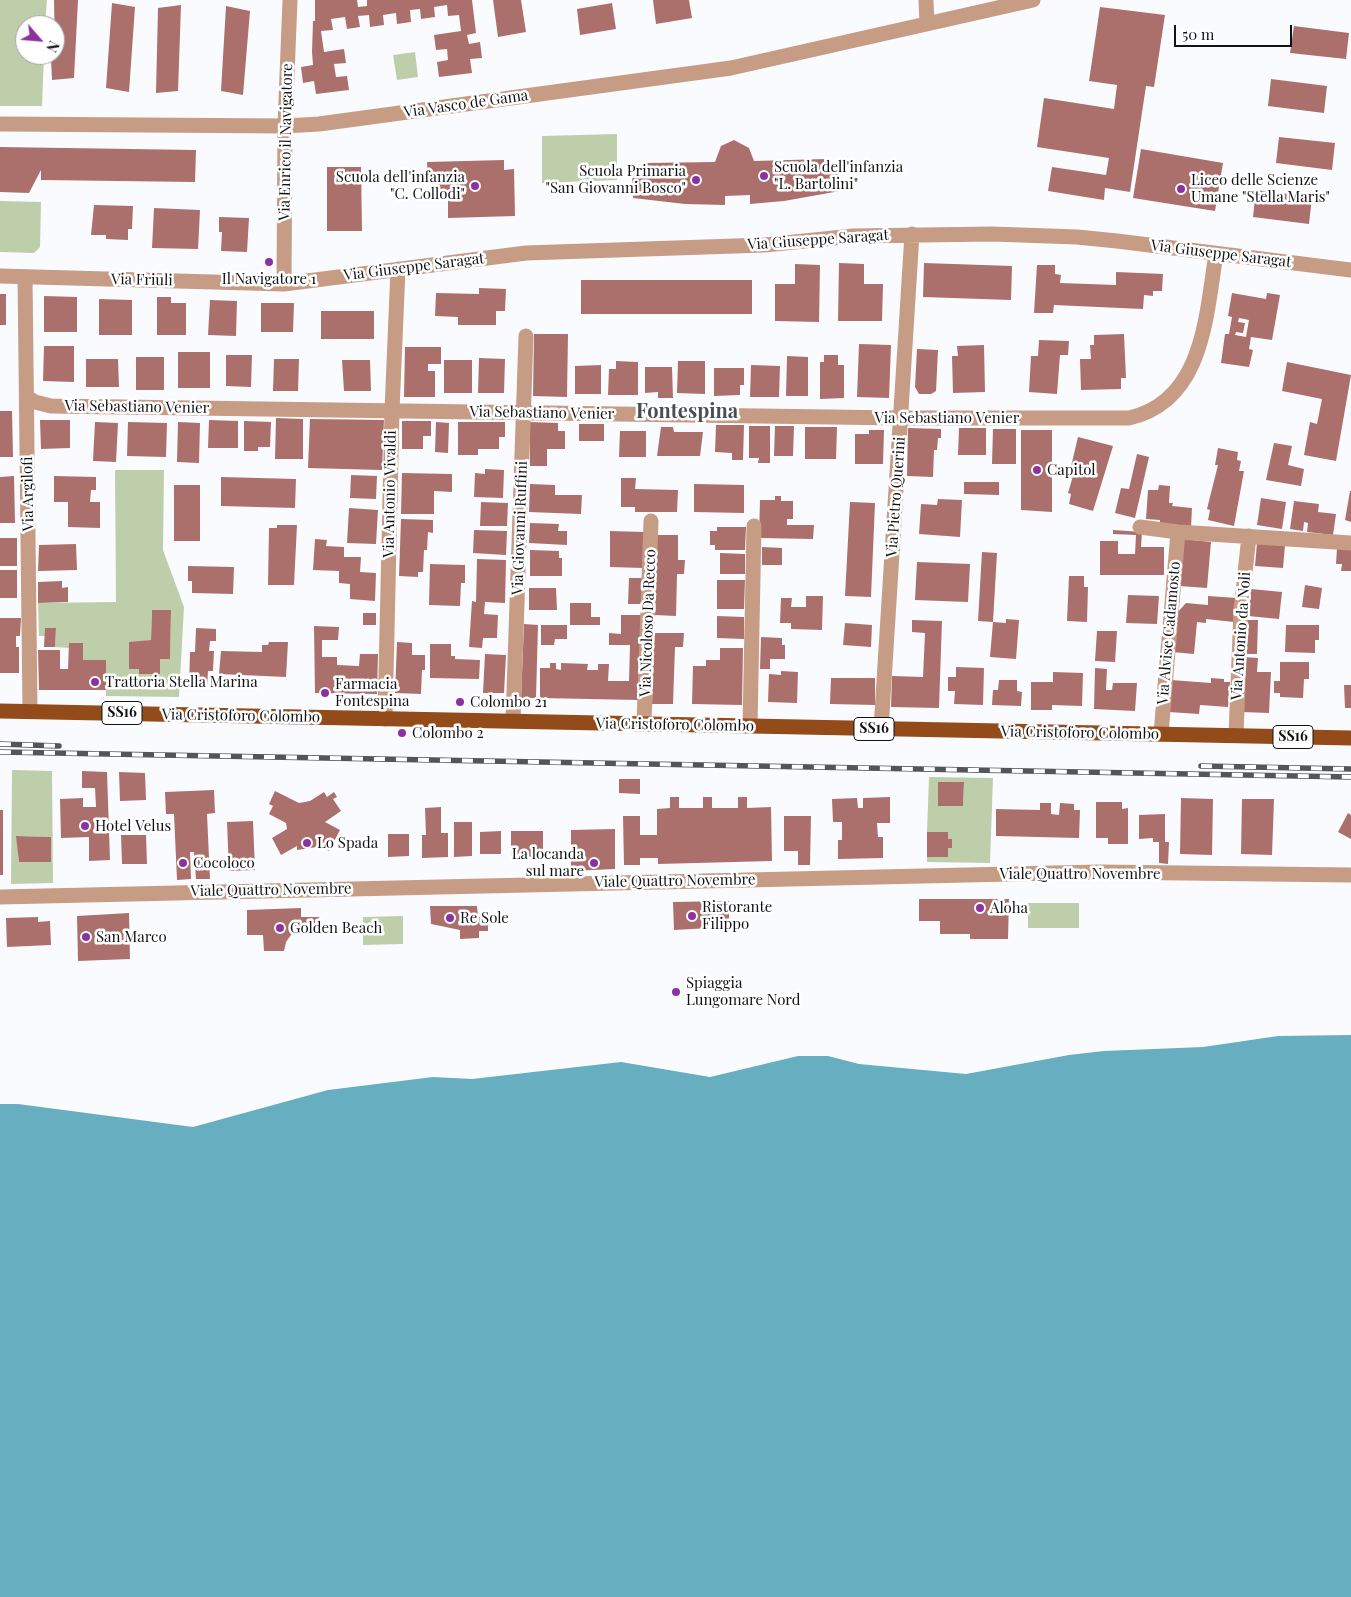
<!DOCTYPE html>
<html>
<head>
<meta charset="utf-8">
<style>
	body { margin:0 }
	#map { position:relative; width:1351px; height:1597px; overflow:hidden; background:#fafbff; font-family:"Playfair Display",serif }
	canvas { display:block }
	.north { position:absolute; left:15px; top:15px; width:50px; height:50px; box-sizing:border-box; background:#fff; border:1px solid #a0a0a1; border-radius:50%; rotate:117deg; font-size:14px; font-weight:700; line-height:20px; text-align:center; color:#111215 }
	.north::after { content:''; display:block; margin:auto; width:18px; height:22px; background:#8c329e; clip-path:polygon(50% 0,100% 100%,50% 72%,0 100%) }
	.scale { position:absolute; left:1174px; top:25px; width:118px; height:22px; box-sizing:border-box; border:2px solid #111215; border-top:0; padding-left:6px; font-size:15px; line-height:18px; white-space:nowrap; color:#111215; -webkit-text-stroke:4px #fff; paint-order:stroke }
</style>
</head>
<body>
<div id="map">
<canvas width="1351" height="1597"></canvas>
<div class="north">N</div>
<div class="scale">50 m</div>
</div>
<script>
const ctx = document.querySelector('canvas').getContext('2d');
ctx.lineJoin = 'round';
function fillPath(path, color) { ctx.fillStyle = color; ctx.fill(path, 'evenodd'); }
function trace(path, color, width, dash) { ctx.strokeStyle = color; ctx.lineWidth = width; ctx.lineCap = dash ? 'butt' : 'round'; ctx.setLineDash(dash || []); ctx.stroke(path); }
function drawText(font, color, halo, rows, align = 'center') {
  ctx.font = font + ' "Playfair Display",serif'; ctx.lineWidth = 5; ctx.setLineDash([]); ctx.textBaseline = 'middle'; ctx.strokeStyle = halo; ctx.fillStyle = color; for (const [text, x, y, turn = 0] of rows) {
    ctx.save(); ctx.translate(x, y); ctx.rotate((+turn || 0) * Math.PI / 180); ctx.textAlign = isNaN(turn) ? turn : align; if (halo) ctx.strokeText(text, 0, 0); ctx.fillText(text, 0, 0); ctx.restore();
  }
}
fillPath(new Path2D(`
	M0,0h47l-2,25h-20v30h19l-2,51h-42z
	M415,52l3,25 -21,3 -4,-25z
	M617,134v46l-75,3v-47z
	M0,201l41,1 -1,45 -6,6 -34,-1z
	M115,470h49l-1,80 21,57 -5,90 -73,-1v-36h-23v-17h-14v5l-14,-1 1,-18 -11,7h-6l-1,-33 78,-1zM152,610h19l-1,49h-10v15h-21v-5h-10v-26l22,-3z
	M12,770l40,1 1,112 -42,1zM17,836l34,1v25h-32z
	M929,777l64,1 -3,85 -63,-1v-5h21v-9h4v-9h-4v-6l-21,-1zM938,782h26l-1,24h-25z
	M1028,903h51v25h-51z
	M403,916v28l-40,1v-28z`), '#bfceaa');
fillPath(new Path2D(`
	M1351,1035v562h-1351v-493h18l175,23 135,-37 105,-13 39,2 149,-17 89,15 88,-21h30l31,8 107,10 103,-19 35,-4 99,-4 75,-11z`), '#68aec1');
fillPath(new Path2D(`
	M54,0h24l-4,78 -22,2 -1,-21 1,-4h3z
	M315,0h42l1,7 9,-1v-6h105l4,33 -9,2 2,9 11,-2 2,16 -12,1 2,14 -33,4 -2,-15 11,-2 -1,-11 -11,1 -2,-15 27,-4 -2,-16 -11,1 -1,-11 -13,2 1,10 -14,2 -1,-10 -10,1 1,12 -14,2 -1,-11 -13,2 1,10 -14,2 -1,-12 -11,1 2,11 -13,2 -2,-12 -14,2 2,11 -12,1 3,21 20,-3 2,14 -12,1 2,13 11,-1 2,14 -33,4 -2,-13 -11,2 -2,-16 12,-2 -1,-13 1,-31h2z
	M493,0h28l5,32 -28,5z
	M653,0h36l3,18 -36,6z
	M112,3l23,4 -6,85 -23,-4z
	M612,3l4,26 -36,6 -3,-26z
	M181,5l-3,86 -22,2 2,-85z
	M226,6l24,5 -7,84 -22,-4z
	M1100,7l65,8 -11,72 -8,-1 -16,106 -25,-4 -1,12 -56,-9 4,-24 54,8 3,-17 -72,-11 7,-49 70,11 3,-24 -28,-4z
	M1294,26l55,7 -3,26 -56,-6z
	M1271,79l56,7 -3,27 -56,-7z
	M1279,137l56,6 -3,27 -56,-7z
	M734,140l15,8 5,13 71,-2v12h13l2,20 -56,10 -34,3v-9l-25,1v9l-40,-1 -52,-6 -1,-24h13l1,-11 69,-1 6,-16z
	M0,147l196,3 -1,32 -154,-2v-10l-12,23 -29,-1z
	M1141,149l82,14 -8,48 -82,-13z
	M504,160v10l10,-1 1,47 -67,2v-19l-11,1v-21l-9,1 -1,-18z
	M327,167h34l1,64h-35z
	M1256,190l56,7 -3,27 -56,-7z
	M94,205l39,1 -1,23h-4v11l-22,-1v-4h-15z
	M154,208l46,2 -2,39 -46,-1z
	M219,217l30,1 -2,34 -26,-1 1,-19h-3z
	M839,263l25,1v20h19l-1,37h-44z
	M924,263l88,3 -1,34 -88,-3z
	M795,264l25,1 -1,57 -44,-1v-37h20z
	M1037,265h18v9l6,1 -1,8 56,2v-13l47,2 -1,17h-9v5l-9,-1 -1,14 -89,-4 -1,8h-19z
	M581,280h171v34h-171z
	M479,288l27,1 -1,22h-9v14h-38v-8l-23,-1 1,-23 43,1z
	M1232,293l34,6 1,-6 13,2 -8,45 -21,-3 -2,12 4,1 -4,17 -28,-4 4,-29h4l3,-17 -4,-1zM1239,318l10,2 -3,17 -11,-2 1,-3 7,1 2,-10 -7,-1z
	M0,294h6v31h-6z
	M44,296l33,1v35h-33z
	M157,297h14v6h15v32h-29z
	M99,299l33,1v35h-33z
	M210,300l27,1 -1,35 -28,-1z
	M261,303h33l-1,29h-32z
	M321,311h53v28h-53z
	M534,334h34l-1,63 -34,-1z
	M1124,334l2,44h-5v11l-40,1 -1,-31h11l-1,-14h4v-10z
	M1039,340l30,1 -1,14h-8l-3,39 -28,-2 2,-36h7z
	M859,344l32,1 -2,53 -32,-1z
	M984,345l1,47 -32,1 -1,-37h6l-1,-10z
	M44,346h30v36l-31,-1z
	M405,347h36v17h-13v7h7v26h-31z
	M917,349l21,1 -2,41 -5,3h-12l-4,-7z
	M178,352h32v36h-32z
	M226,355h26l-1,32 -25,-1z
	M824,355h14v10h6v33l-24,1v-37h4z
	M787,356l21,1v39h-22z
	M136,357h28v33h-28z
	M479,358l26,1 -1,34h-26z
	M86,359h32l1,28h-33z
	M274,359h25l-1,32h-25z
	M342,360h28l1,31h-27z
	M444,360h28v33h-28z
	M616,361l22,1v33h-30l1,-26h7z
	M678,361h27v33l-28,-1z
	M1287,362l64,13 -15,86 -32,-6 6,-33 7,2 5,-25 -40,-8z
	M601,365v29h-26v-28z
	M751,365l29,1 -1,31h-29z
	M645,367h27l1,31h-15v-6l-13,1z
	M714,368h30v17h-4v10l-26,1z
	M0,411h12l1,46h-13z
	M276,418l27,1v40h-28z
	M310,419l74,1 -2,50 -74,-2z
	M40,420h30v28l-29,1z
	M209,420l29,1v27h-30z
	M244,421l27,1 -1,25h-12v4h-14z
	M402,421h29v15h-8v13h-21z
	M95,422l23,1 -2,39 -23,-1z
	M128,422l39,1 -1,34 -39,-1z
	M178,422l22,1 -1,40 -22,-1z
	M436,422l13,1 -1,30 -13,-1z
	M458,422h47v15h-6v12h-21v6h-20z
	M530,422l28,1v8h7v18h-18v17h-17z
	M579,424h25v17h-25z
	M716,425h28l-1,35h-11v-7l-17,-1z
	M749,426h21v37h-12l1,-5h-10z
	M775,426h19l-1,30h-19z
	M661,427h12l1,5h29l-3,24h-43z
	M805,427h32l-1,32h-31z
	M908,428l33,1v9h-3l-1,12h-3l-1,27 -26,-1z
	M959,428h27v27h-28z
	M993,429h23v35h-24z
	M869,430h15l-1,34h-28v-30h14z
	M1021,430h31v82l-31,-2z
	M620,431h26v26h-27z
	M1078,437l35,9 -20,65 -24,-7 2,-10 -3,-1 5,-17 -4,-1z
	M1274,443l18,3 -4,19 16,4 -3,17 -35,-6z
	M1218,448l20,4 -1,8 4,1 -2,10h5l-10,55 -26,-6 2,-10 -3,-1 11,-44h-3z
	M1137,454l12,3 -14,61 -20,-5 6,-25 8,1z
	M485,469l19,1 -1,28 -29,-1 1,-24 10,1z
	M402,473l50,1v18l-18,-1v23h-33z
	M351,475l26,1 -1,23 -26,-1z
	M14,476l1,47h-15v-46z
	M54,476l42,1v13h-5l-1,12h10v26l-32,-1v-25h-14z
	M221,477l75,2 -1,29 -74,-2z
	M621,478h15l-1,11 43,1 -1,22h-42v-5h-14z
	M964,482h35v13l-35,-1z
	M530,484l25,1v10h27l-1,19 -52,-2z
	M694,484l50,1v28l-50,-1z
	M174,485h26v56h-26z
	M1159,485l11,1 -1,17h4l-1,3 20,2 -1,19 -31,-2v-5l-14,-1 2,-29h10z
	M1350,491h1v31l-6,-2z
	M775,496h6v5h12v18h-6v6h27l-1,14 -54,-1 1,-38h15z
	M1261,498l25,4 -4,27 -25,-4z
	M938,499l24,1 -2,37 -41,-3 2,-30 16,1z
	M1294,501l25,3 -1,8 18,2 -3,21 -26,-3 1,-9 -4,-1 -1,9 -13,-2z
	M481,502l27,1 -1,23h-27z
	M850,502l25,1 -4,94 -26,-1z
	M349,508l29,2 -2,34 -29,-1z
	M401,519l32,1v13l-5,-1 -1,18h-3l-1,22h-5v5l-19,-1z
	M530,523l29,1 -1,7h9v14l-38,-2z
	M277,525h20l-3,60h-26l1,-57h8z
	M717,527h29l-1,23h-30v-5h-5v-14h7z
	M474,530l33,1 -1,24 -33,-2z
	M1113,530l29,2 -1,15h23v28h-64v-34h18v13h17l1,-19 -23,-1z
	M610,531l34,1 -1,36 -33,-1z
	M657,535h21v25h7l-1,14h-7l-1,42 -21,-1z
	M0,538h17v28h-17z
	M315,539l12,1 -1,6 18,1v10h17l-1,15 16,1 -1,28 -25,-2v-15l-11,-1v-12l-26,-1z
	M1182,539l29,3 -4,46 -28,-2z
	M1257,543l28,2 -2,23 -28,-2z
	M76,544l1,26 -39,1 1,-26z
	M762,547l20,1v17h-20z
	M1337,548h14v23h-10l1,-7h-6z
	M530,550l29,1v7h3v18h-32z
	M982,552l15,1 -4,69 -15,-1z
	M720,553l25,1v20h-25z
	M477,559l29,1 -1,43 -20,-1 -1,12 14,1 -1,23h-14l-1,10 -13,-1 3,-46 4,1z
	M917,562l53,2 -2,38 -53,-2z
	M430,564l35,1v18h-4l-1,23 -31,-1z
	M188,566l46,1 -1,27 -41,-1v-12h-4z
	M0,570h17v28h-17z
	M1069,576h15v11h4l-1,35 -20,-1z
	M629,578h14l-1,26h-14z
	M717,580h28l-1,29h-27z
	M62,581v7l6,-1v15l-30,1v-21z
	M1305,585l17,3 -3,21 -17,-2z
	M529,588h27l1,22h-28z
	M1251,589l31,3 -3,27 -31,-3z
	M1128,595l31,1 -2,28 -31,-1z
	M806,596h17l-1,34 -31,-1v-6h-11l1,-25h11l-1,9h15z
	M1208,596l29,2 -3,24 -28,-3v4l-9,-1 -3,32 -22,-2 4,-38 10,-11 22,2z
	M570,603h21v14h9v8h-30z
	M152,610h19l-1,49h-10v15h-21v-5h-10v-27l22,-2z
	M363,613h13v12h-13z
	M621,615h21l-3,85 -99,-2v-30h10v-5h6v6l5,1v-7l27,1 -1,6h11v-6h11l-1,17h21l1,-36h-21v-12l12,1z
	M717,616l27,1v22l-27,-1z
	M0,618h21l-1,18h-4v11h3v26h-19z
	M1006,619l13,1 -3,39 -26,-2 3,-35 13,1z
	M912,620l30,1 -3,87 -48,-1 1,-31 31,1 2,-44 -13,-1z
	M1245,620h13l-1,34h-13z
	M845,623l27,2 -1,22 -28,-2z
	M524,624l14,1 -2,73h-15z
	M541,625h26v14h-12l-1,6h-13z
	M1286,625h33v15h-4v13l-30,-1z
	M314,626l25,1 -1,13h-16v17h15v8l22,1 1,-12h18l-1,40 -62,-1z
	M45,628h11l-1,19h-11z
	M196,628l20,1v12h-6l-1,10h5l-1,20h-5l-1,17h-18l1,-36h5z
	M1097,631h20l-2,31 -20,-1z
	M654,633h30l-1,14h-8l-2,57h-21z
	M761,637l21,1v7h3v14h-15v10h-10z
	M269,642h19l-2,35 -67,-3 2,-23 41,1v-7h6z
	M397,642l15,1v12h13v15h-3l-1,24 -26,-1z
	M69,643h14v17h23v30h-67l-1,-40h22v19h8z
	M430,644h21v12h4v3l25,1 -1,19 -49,-1z
	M720,648h23l-1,57 -50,-1 1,-38h13v-6h14z
	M485,654l21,1 -2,38h-21z
	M1243,657l15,1 -1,14h14l-2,41 -28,-1z
	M1280,662h29v17h-5l-1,19 -23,-1v-4h-6v-12h6z
	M956,667l28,1 -1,37 -29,-1 1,-13h-7v-14h8z
	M1095,668l12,1 -1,21h6l1,-7h24l-2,28 -41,-2z
	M781,671l17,1 -1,31 -29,-1 1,-28 12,1z
	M1053,672l30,1 -1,33 -30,-1v5h-21v-28h22z
	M831,678h44v27l-45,-1z
	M1211,678l13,1v3h6l-2,25 -28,-2 -1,9 -30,-2 2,-32 40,3z
	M999,680h18v11l5,1 -1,14 -29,-1 1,-15h5z
	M1344,685h7v23h-6z
	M82,771l25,1 3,88 -21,1v-24l-28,1 -1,-39 23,-1v9h13l-1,-19h-13z
	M119,772l26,1 1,27 -26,1z
	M619,779h21v15l-21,-1z
	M938,782h26l-1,24h-25z
	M214,790l1,23 -8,1 3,65h-14l-2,-27h-4l1,27 -14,1 -3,-66h-8l-1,-22z
	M275,791l24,12 11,-2 14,-9 3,5 7,-5 3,5 -4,2 8,12 -16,11 15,8 -11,21 -12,-6v2l-20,3v-4l-16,9 -9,-17 15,-9 -1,-6 -17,-9 4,-8 -4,-2z
	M670,797h9v11h24v-11h9v11h26v-11h9v11l24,-1 1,54 -114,3v-6h-18v7h-16l-1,-49h17v19h17v-26l13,-1z
	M890,797v26h-13l1,14h5v21l-45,1v-19h4v-18h-9l-1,-23 25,-1 1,10h5v-10z
	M1181,798l32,1 -1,56 -32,-1z
	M1242,799h32l-2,56 -31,-1z
	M1096,802h26v7l6,-1v36h-20v-6h-12z
	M1040,803h11v11l8,1 1,-12 14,1v6h6l-1,28 -83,-2v-27l44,1z
	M441,807v26h7v24l-26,1v-23h4l-1,-27z
	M0,810h3v65h-3z
	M1348,813l3,2v24l-13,-7z
	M1165,814v28h4l-1,22 -9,-1v-21h-6v-4l-14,1v-24z
	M784,816h27l-1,49h-12v-14h-14z
	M253,821l2,49 -26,1 -2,-49z
	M454,822h18v34l-18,1z
	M615,829v40l-44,2v-41z
	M501,831v23h-21v-22z
	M511,831h32v26h-32z
	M927,832h21v7h4v9h-4v9h-21z
	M388,834h21v22l-21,1z
	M121,835h25l1,29h-25z
	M16,836l35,1v25h-32z
	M919,899h90l-1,40h-38v-5h-30v-13h-21z
	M729,901v26l-55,3 -1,-28z
	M430,906h47l1,11h10v14h-9v7l-19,1v-9l-29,-6z
	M301,908v9h18l1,13 -27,2 -7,10 -2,9h-20l-1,-16h-16v-25z
	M129,913l1,46 -52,2 -1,-45z
	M38,917v5l12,-1 1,24 -44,2 -1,-29z`), '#ab706c');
trace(new Path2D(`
	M926,0l1,24
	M0,124l285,2 34,-2 412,-56 302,-68
	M0,276l284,8 242,-31 239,-8 88,-9 139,-2 85,3 40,4 234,29
	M25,277l5,434
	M284,284l1,-158 5,-126
	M27,397l8,5 16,4 850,12h228c75,-17 77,-103 87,-164
	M1140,527l38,5
	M385,719l7,-308 6,-142
	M513,721l13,-385
	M644,724l7,-203
	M750,726l4,-200
	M881,729l31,-495
	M1161,734l17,-202 173,11
	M1236,735l5,-125 8,-74
	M0,897l1099,-25 252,3`), '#c79c85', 15);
trace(new Path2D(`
	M0,711l1351,27`), '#944b1a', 15);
const rail = new Path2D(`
	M0,744l59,2
	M0,752l1351,25
	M1201,766l150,3`);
trace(rail, '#545558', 5.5);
trace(rail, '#fff', 4, [11]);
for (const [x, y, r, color] of [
	[764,176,5,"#8c329e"],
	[696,180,5,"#8c329e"],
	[475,186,5,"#8c329e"],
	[1181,189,5,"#8c329e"],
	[269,262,5,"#8c329e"],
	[1037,470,5,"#8c329e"],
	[95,682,5,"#8c329e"],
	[325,693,5,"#8c329e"],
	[460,702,5,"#8c329e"],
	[402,733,5,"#8c329e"],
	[85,826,5,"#8c329e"],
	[307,843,5,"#8c329e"],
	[183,863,5,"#8c329e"],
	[594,863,5,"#8c329e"],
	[980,908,5,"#8c329e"],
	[692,916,5,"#8c329e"],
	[450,918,5,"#8c329e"],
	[280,928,5,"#8c329e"],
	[86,937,5,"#8c329e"],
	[676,992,5,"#8c329e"]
]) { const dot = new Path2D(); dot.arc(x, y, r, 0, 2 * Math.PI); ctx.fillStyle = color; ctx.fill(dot); trace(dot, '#fff', 2); }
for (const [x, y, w] of [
	[122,713,40],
	[874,729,40],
	[1293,737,40]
]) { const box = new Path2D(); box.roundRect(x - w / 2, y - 11.5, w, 23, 4); ctx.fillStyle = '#fff'; ctx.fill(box); trace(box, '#111215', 1); }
drawText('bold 14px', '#111215', null, [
	["SS16",122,713],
	["SS16",874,729],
	["SS16",1293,737]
]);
drawText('15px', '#111215', '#fff', [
	["Via Vasco de Gama",466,104,-8],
	["Via Enrico il Navigatore",286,142,-89],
	["Via Giuseppe Saragat",818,240,-4],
	["Via Giuseppe Saragat",1221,254,7],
	["Via Giuseppe Saragat",414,267,-7],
	["Via Friuli",142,280,1],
	["Via Sebastiano Venier",137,407,1],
	["Via Sebastiano Venier",542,413,1],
	["Via Sebastiano Venier",947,418],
	["Via Argilofi",28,494,-91],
	["Via Antonio Vivaldi",390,494,-89],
	["Via Pietro Querini",896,497,-86],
	["Via Giovanni Ruffini",520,528,-88],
	["Via Nicoloso Da Recco",648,623,-88],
	["Via Alvise Cadamosto",1169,633,-85],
	["Via Antonio da Noli",1241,636,-86],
	["Via Cristoforo Colombo",241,716,1],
	["Via Cristoforo Colombo",675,725,1],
	["Via Cristoforo Colombo",1080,733,1],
	["Viale Quattro Novembre",1080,874],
	["Viale Quattro Novembre",675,881,-1],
	["Viale Quattro Novembre",271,890,-1]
]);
drawText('15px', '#111215', '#fff', [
	["Scuola dell'infanzia",774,167],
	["\"L. Bartolini\"",774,184],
	["Scuola Primaria",686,171,"right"],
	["\"San Giovanni Bosco\"",686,188,"right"],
	["Scuola dell'infanzia",465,177,"right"],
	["\"C. Collodi\"",465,194,"right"],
	["Liceo delle Scienze",1191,180],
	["Umane \"Stella Maris\"",1191,197],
	["Il Navigatore 1",269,279,"center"],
	["Capitol",1047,470],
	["Trattoria Stella Marina",105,682],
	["Farmacia",335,684],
	["Fontespina",335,701],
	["Colombo 21",470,702],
	["Colombo 2",412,733],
	["Hotel Velus",95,826],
	["Lo Spada",317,843],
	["La locanda",584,854,"right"],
	["sul mare",584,871,"right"],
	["Cocoloco",193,863],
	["Ristorante",702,907],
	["Filippo",702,924],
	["Aloha",990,908],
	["Re Sole",460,918],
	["Golden Beach",290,928],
	["San Marco",96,937],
	["Spiaggia",686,983],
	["Lungomare Nord",686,1000]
], 'left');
drawText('bold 20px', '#4b4d55', '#fff', [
	["Fontespina",687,412]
]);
</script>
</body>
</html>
